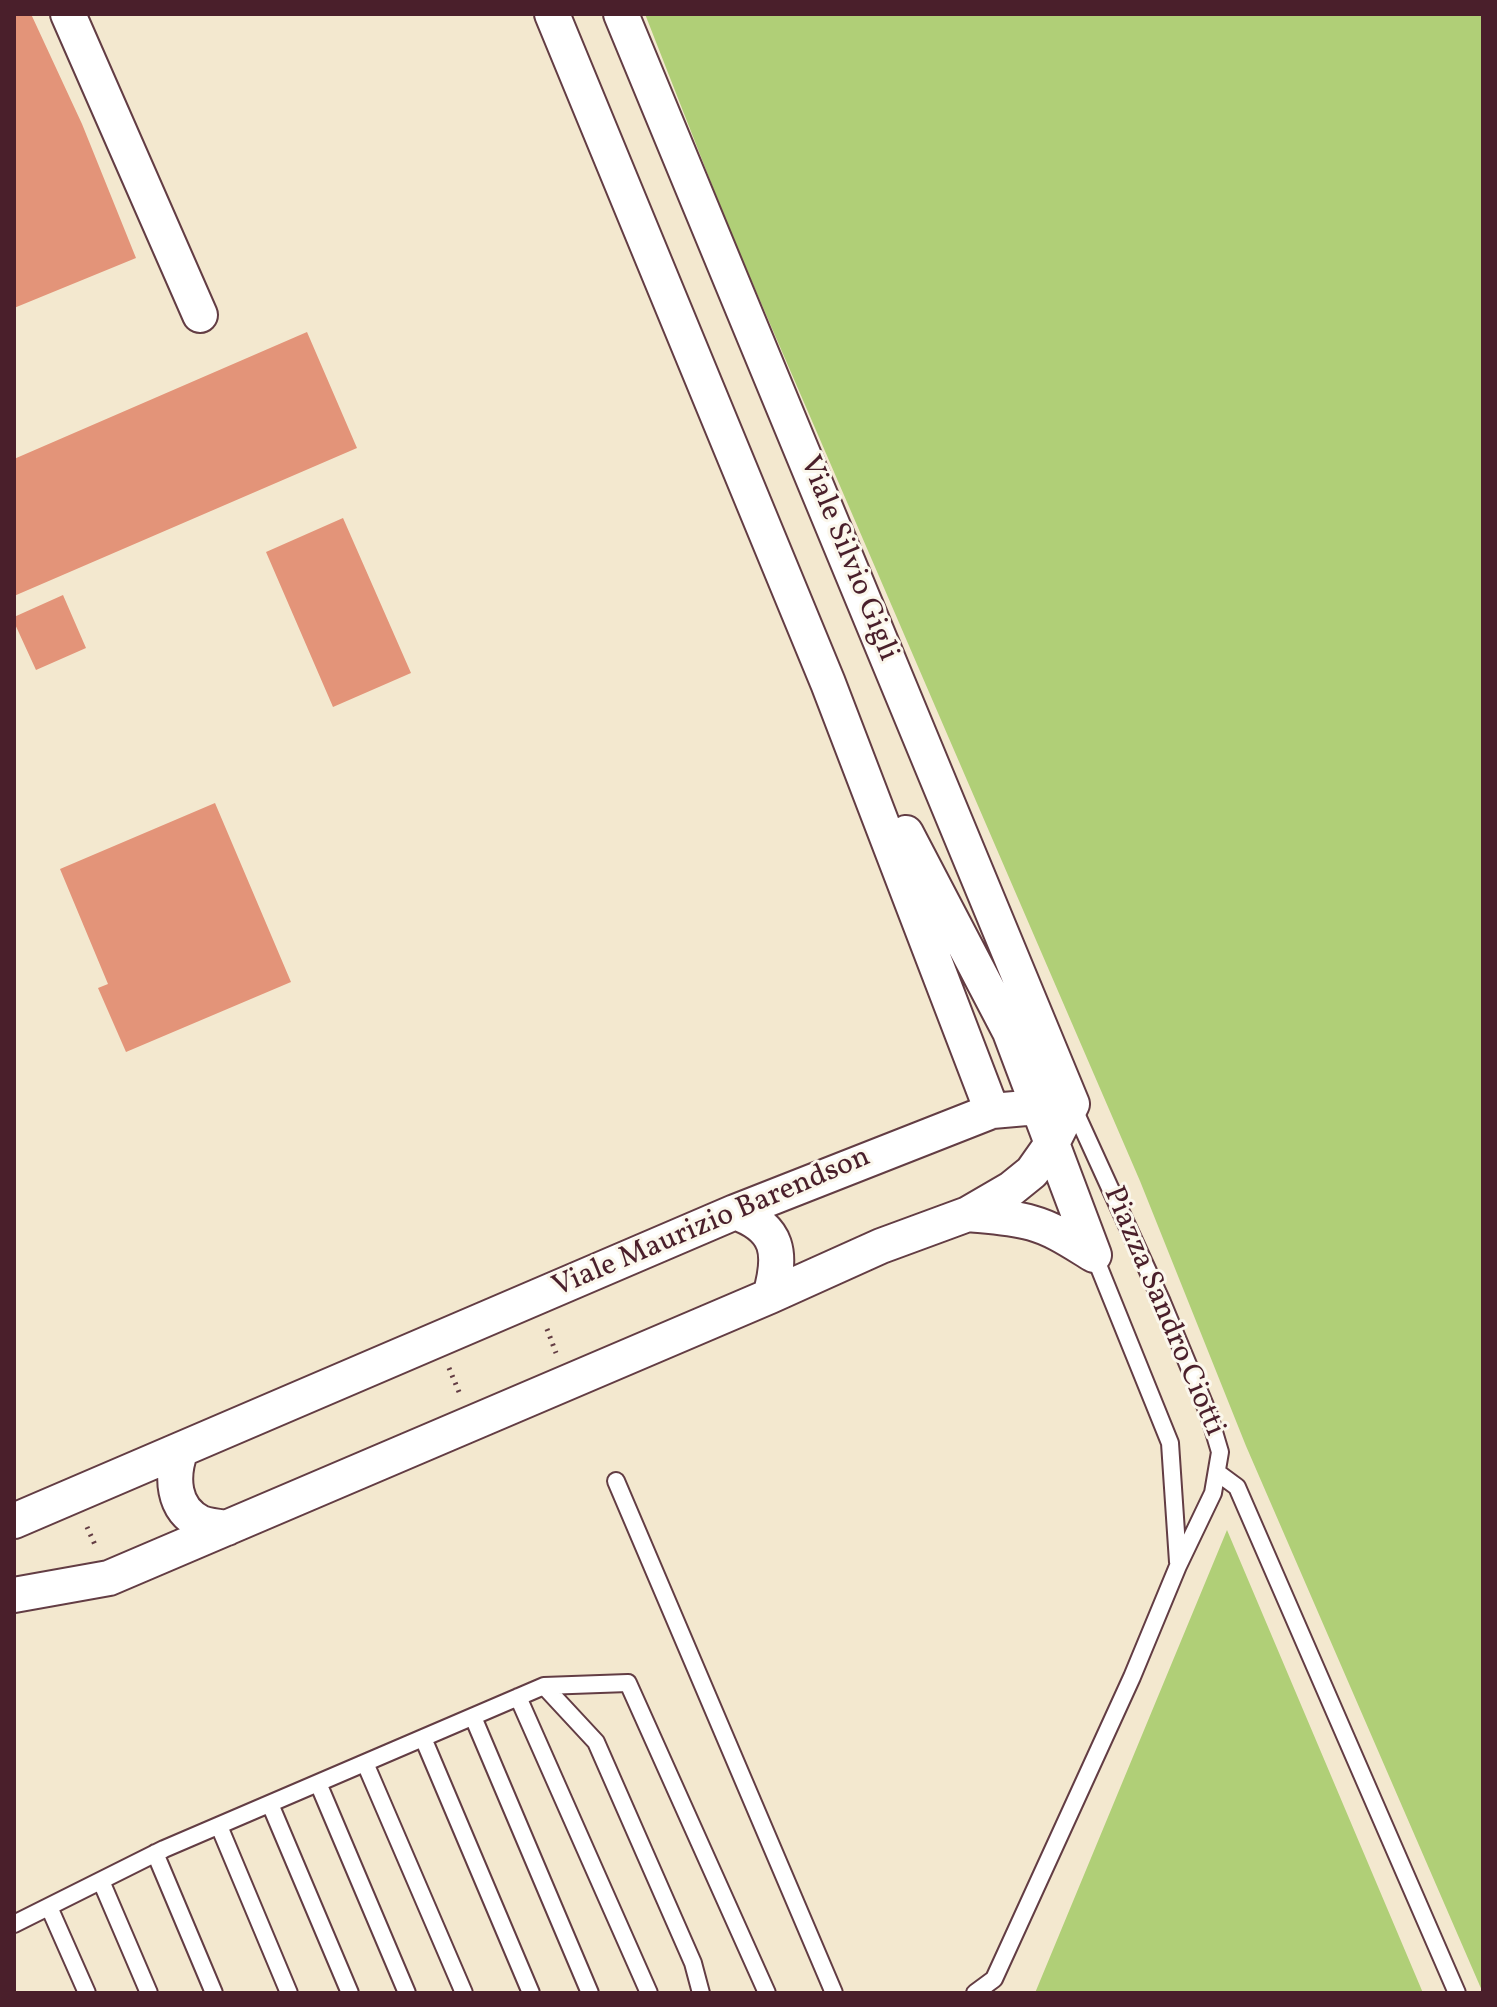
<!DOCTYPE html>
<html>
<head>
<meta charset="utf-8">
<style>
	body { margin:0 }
	#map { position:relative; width:1497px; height:2007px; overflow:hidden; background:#f3e8cf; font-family:Vollkorn,serif }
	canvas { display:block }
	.frame { position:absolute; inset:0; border:16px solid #4a1f2b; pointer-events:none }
</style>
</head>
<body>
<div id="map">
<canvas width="1497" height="2007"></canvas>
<div class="frame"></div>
</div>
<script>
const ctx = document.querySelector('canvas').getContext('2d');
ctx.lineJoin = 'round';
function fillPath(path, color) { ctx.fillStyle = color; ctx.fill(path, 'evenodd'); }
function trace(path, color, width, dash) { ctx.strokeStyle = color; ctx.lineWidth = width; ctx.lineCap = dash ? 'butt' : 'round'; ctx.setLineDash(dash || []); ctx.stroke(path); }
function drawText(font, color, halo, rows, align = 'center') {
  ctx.font = font + ' Vollkorn,serif'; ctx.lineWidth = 6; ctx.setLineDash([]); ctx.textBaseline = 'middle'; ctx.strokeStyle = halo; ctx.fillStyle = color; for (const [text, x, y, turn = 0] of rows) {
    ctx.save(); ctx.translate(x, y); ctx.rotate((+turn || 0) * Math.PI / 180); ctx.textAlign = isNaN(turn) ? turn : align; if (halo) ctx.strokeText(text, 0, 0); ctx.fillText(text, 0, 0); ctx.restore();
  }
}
fillPath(new Path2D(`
	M645,14h838v1979l-237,-547 -106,-265 -410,-950z
	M1227,1530l196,463h-388z`), '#b0cf77');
fillPath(new Path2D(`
	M14,14h17l51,110 54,134 -122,50z
	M307,332l50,116 -343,148v-137z
	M343,518l68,155 -78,34 -67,-155z
	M63,595l23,53 -50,22 -22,-48v-5z
	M215,803l76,179 -165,70 -28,-64 10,-4 -48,-115z`), '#e39479');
const lane = new Path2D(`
	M1094,1255l76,188 8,119
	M1218,1473l19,14 220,506
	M616,1481l218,512
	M544,1686l52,56 97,221 8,30
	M518,1697l131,296
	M473,1717l117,276
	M423,1738l108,255
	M365,1763l99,230
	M318,1783l89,210
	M270,1804l80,189
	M219,1826l70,167
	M155,1853l59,140
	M101,1881l48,112
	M49,1907l38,86
	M14,1924l150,-75 380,-163 84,-3 139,310
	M975,1993l19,-14 138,-302 46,-111 35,-73 7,-41 -11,-37 -47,-113 -89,-195`);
const street = new Path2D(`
	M68,14l132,301
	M552,14l276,669 164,428
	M621,14l451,1090
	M906,833l104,199 84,223
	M735,1212c45,16 47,42 35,84
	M968,1214c21,2 43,3 64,9 22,6 42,20 62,32
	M181,1450c-10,26 -9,59 20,73 8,3 18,4 26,5
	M14,1521l721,-309 257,-101 80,-7
	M14,1595l95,-17 661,-282 111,-50 87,-32 43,-25 21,-17 19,-27 21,-41`);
trace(lane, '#633d44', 20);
trace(street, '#633d44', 38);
trace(new Path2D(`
	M547,1329l9,24
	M449,1368l10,24
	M87,1527l9,20`), '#633d44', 5, [2, 6]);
trace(lane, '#fff', 16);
trace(street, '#fff', 34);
drawText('30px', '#4a1f2b', '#fbf7ec', [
	["Viale Silvio Gigli",847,559,68],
	["Viale Maurizio Barendson",712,1224,-23],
	["Piazza Sandro Ciotti",1162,1312,67]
]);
</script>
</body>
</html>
